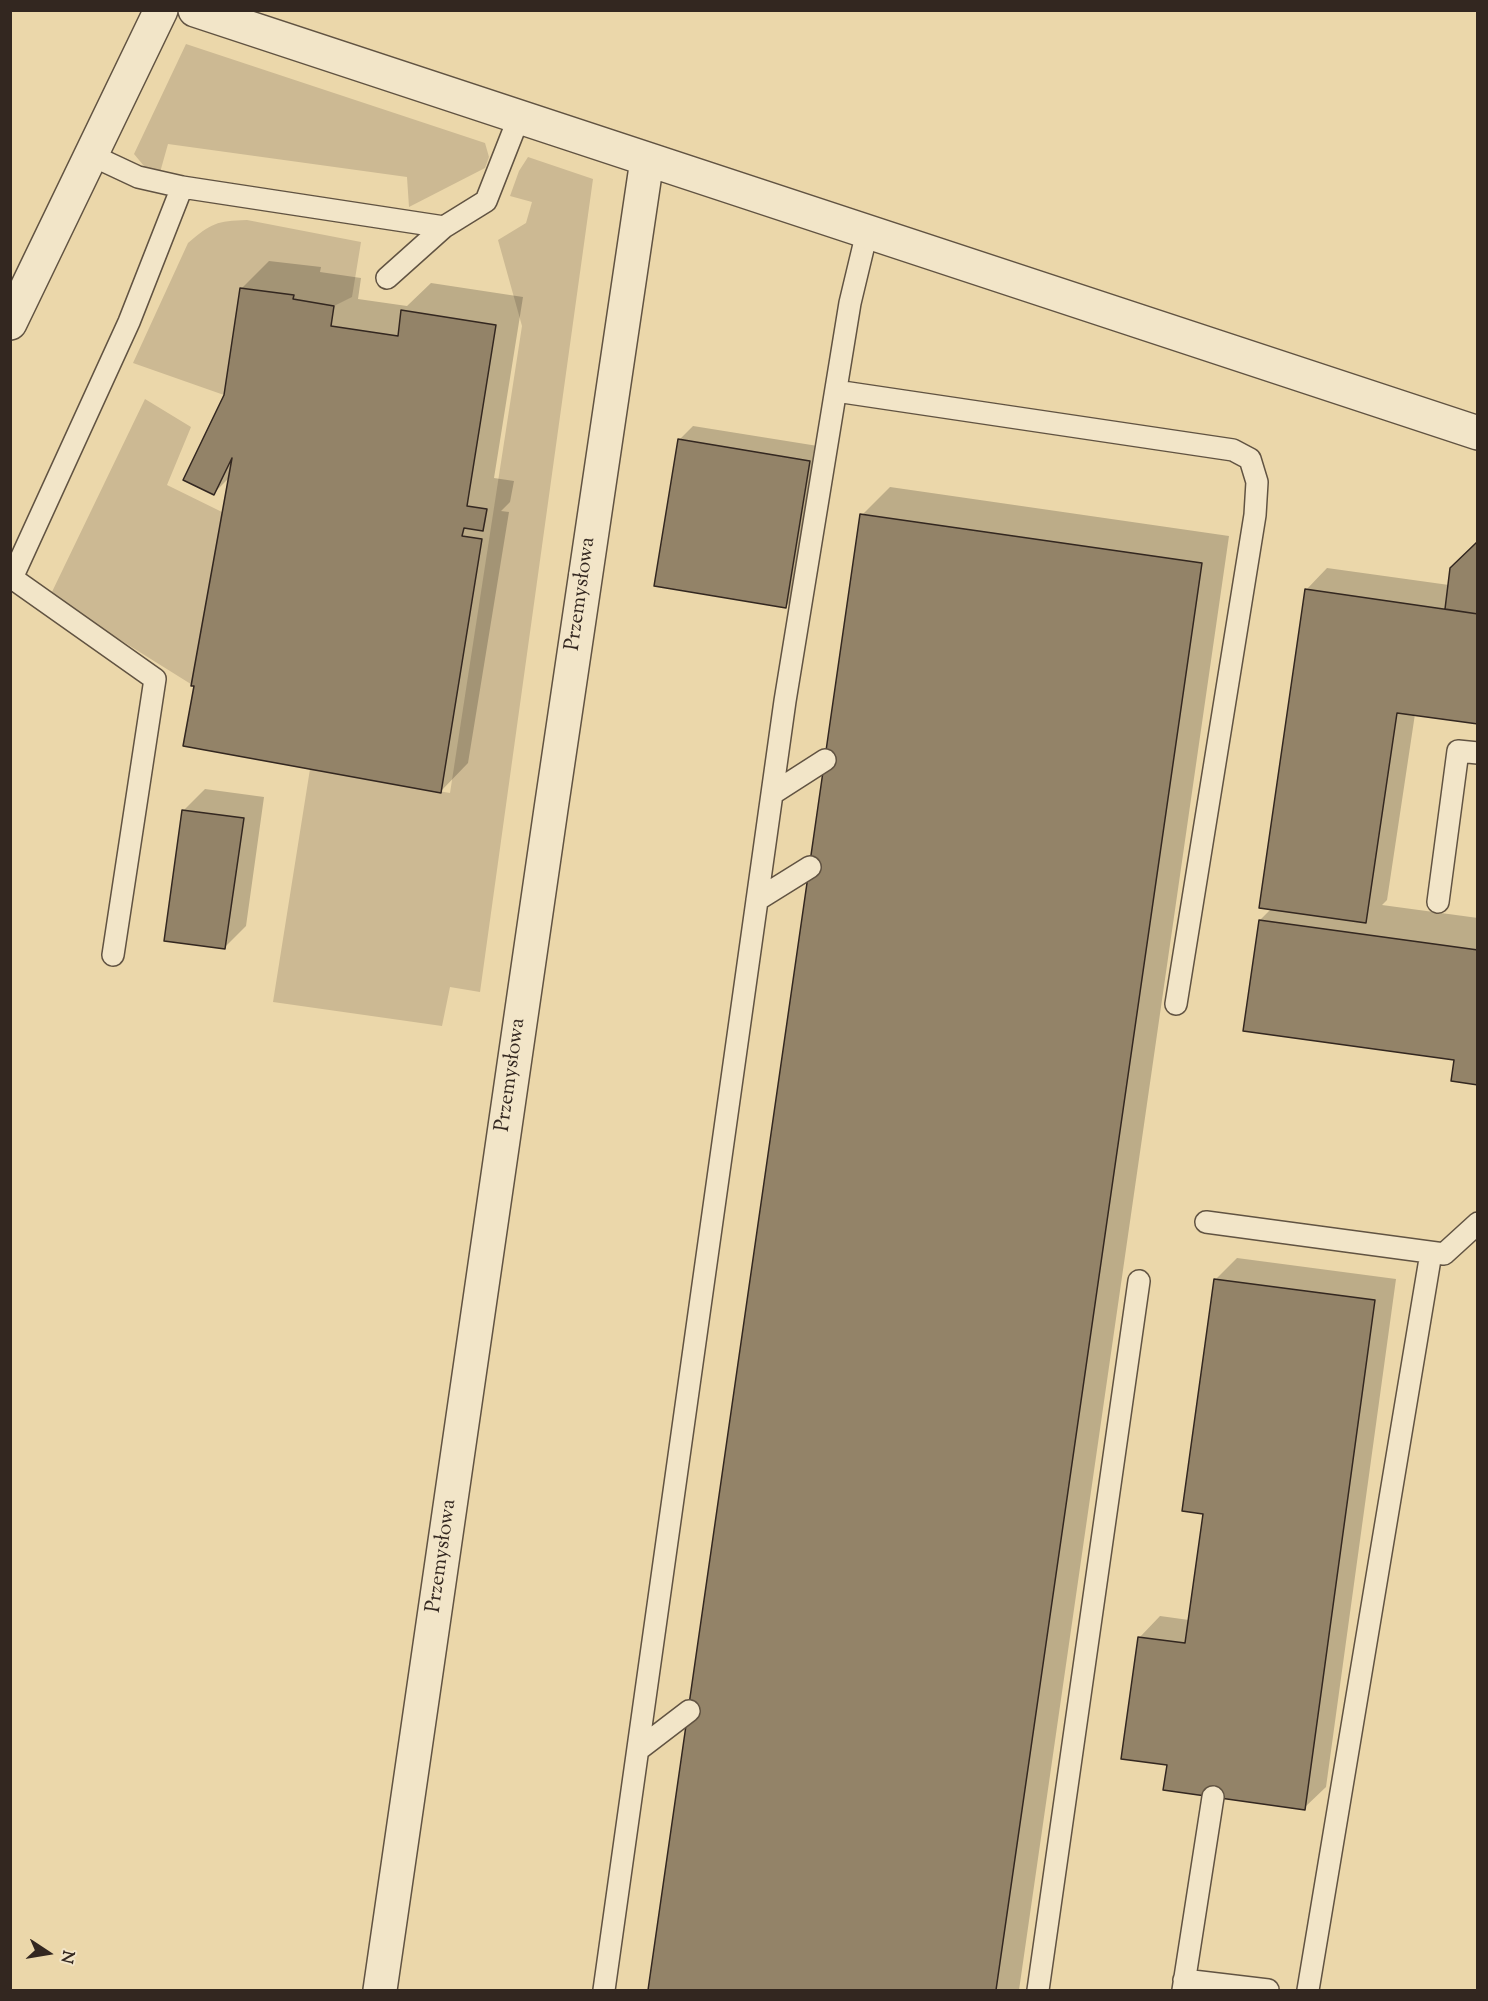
<!DOCTYPE html>
<html>
<head>
<meta charset="utf-8">
<style>
	body { margin:0 }
	#map { position:relative; width:1488px; height:2001px; overflow:hidden; background:#ebd7aa; font-family:"Sorts Mill Goudy",serif }
	canvas { display:block }
	.frame { position:absolute; inset:0; border:12px solid #332720; pointer-events:none }
	.north { position:absolute; left:18px; top:1923px; width:60px; height:60px; -webkit-text-stroke:4px #f2e5c8; paint-order:stroke; rotate:102deg; font-size:16px; font-weight:700; line-height:24px; text-align:center; color:#332720 }
	.north::after { content:''; display:block; margin:auto; width:21px; height:27px; background:#332720; clip-path:polygon(50% 0,100% 100%,50% 72%,0 100%) }
</style>
</head>
<body>
<div id="map">
<canvas width="1488" height="2001"></canvas>
<div class="frame"></div>
<div class="north">N</div>
</div>
<script>
const ctx = document.querySelector('canvas').getContext('2d');
ctx.lineJoin = 'round';
function fillPath(path, color) { ctx.fillStyle = color; ctx.fill(path, 'evenodd'); }
function trace(path, color, width, dash) { ctx.strokeStyle = color; ctx.lineWidth = width; ctx.lineCap = dash ? 'butt' : 'round'; ctx.setLineDash(dash || []); ctx.stroke(path); }
function drawText(font, color, halo, rows, align = 'center') {
  ctx.font = font + ' "Sorts Mill Goudy",serif'; ctx.lineWidth = 6; ctx.setLineDash([]); ctx.textBaseline = 'middle'; ctx.strokeStyle = halo; ctx.fillStyle = color; for (const [text, x, y, turn = 0] of rows) {
    ctx.save(); ctx.translate(x, y); ctx.rotate((+turn || 0) * Math.PI / 180); ctx.textAlign = isNaN(turn) ? turn : align; if (halo) ctx.strokeText(text, 0, 0); ctx.fillText(text, 0, 0); ctx.restore();
  }
}
fillPath(new Path2D(`
	M186,44l299,99 4,14 -4,11 -76,39 -2,-30 -239,-33 -9,32 -15,-10 -10,-12z
	M528,157l65,22 -113,813 -30,-5 -8,39 -169,-24 37,-233 140,24 72,-467 -24,-86 28,-17 6,-21 -22,-6 9,-25z
	M247,220l114,22 -9,55 -18,9 -41,-7 1,-4 -54,-7 -16,107 -91,-32 55,-120c24,-20 28,-22 59,-23z
	M145,399l46,28 -24,58 55,27 -28,174 -144,-90z`), '#ccb993');
fillPath(new Path2D(`
	M269,261l52,6 -1,5 41,6 -3,21 49,7 24,-23 92,14 -29,181 20,3 -4,21 -9,9 8,1 -41,251 -27,28 -211,-314 -16,16 27,-204z
	M693,426l131,21 -24,145 -14,14 -107,-166z
	M890,487l339,49 -210,1454h-369l212,-1475z
	M1478,543v180l-63,-9 -28,186 -5,5 96,13v166l-23,-26 -195,-138 12,-12 34,-318 21,-22 122,17 2,-16z
	M205,789l59,8 -18,129 -22,22 -40,-138z
	M1237,1258l159,21 -70,508 -22,21 -135,-44 -30,-126 21,-22 29,4 16,-108 11,-233z`), '#0003');
const building = new Path2D(`
	M240,288l54,7 -1,4 41,7 -3,20 67,10 3,-26 95,15 -29,181 20,3 -4,22 -19,-3 -2,8 20,3 -41,254 -258,-47 11,-60h-3l41,-228 -18,37 -31,-15 41,-85z
	M678,439l132,22 -24,147 -132,-22z
	M860,514l342,49 -206,1427h-348z
	M1477,542l1,72 -33,-5 5,-41z
	M1305,589l173,25v110l-81,-11 -31,210 -107,-15z
	M182,810l62,8 -19,131 -61,-8z
	M1259,920l219,30v135l-27,-4 3,-21 -211,-29z
	M1214,1279l161,21 -70,510 -142,-20 4,-25 -46,-6 17,-122 47,6 18,-129 -21,-3z`);
fillPath(building, '#938368');
trace(building, '#332720', 1.5);
const lane = new Path2D(`
	M91,155l47,22 44,10 262,40
	M387,278l57,-51 42,-26 33,-84
	M836,391l397,59 17,9 7,23 -2,33 -79,489
	M772,794l53,-34
	M757,900l53,-33
	M1438,902l20,-151 20,2
	M113,955l42,-276 -143,-101 117,-256 53,-135
	M1206,1222l238,32 34,-31
	M638,1750l51,-39
	M1184,1980l84,10
	M604,1990l181,-1289 65,-398 17,-71
	M1038,1990l101,-709
	M1183,1990l30,-193
	M1308,1990l123,-737`);
const street = new Path2D(`
	M195,10l1283,423
	M10,323l151,-313
	M380,1990l171,-1181 96,-649`);
trace(lane, '#615342', 24);
trace(street, '#615342', 36);
trace(lane, '#f2e5c8', 21);
trace(street, '#f2e5c8', 33);
drawText('21px', '#332720', '#f2e5c8', [
	["Przemysłowa",582,594,-82],
	["Przemysłowa",512,1075,-82],
	["Przemysłowa",443,1556,-82]
]);
</script>
</body>
</html>
